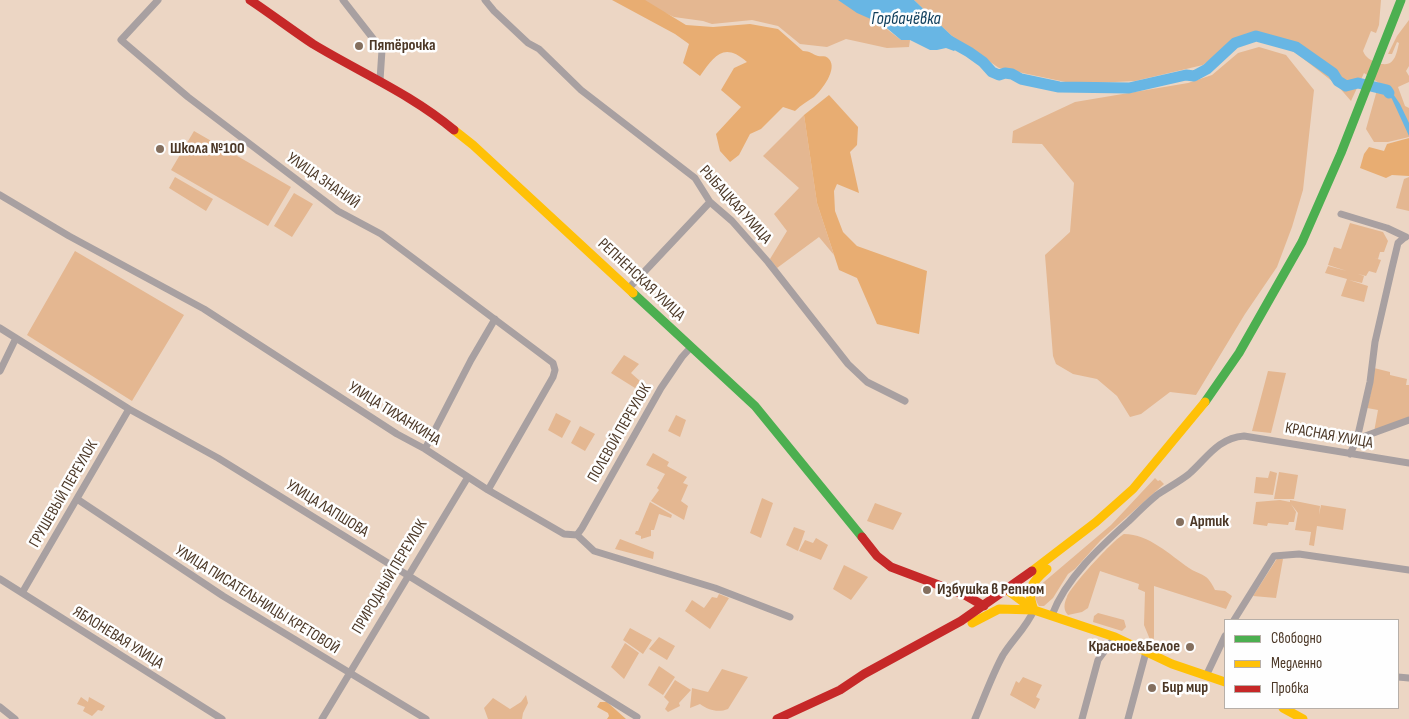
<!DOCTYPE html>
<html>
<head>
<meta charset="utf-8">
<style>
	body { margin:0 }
	#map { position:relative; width:1409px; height:719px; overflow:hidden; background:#ecd6c4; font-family:"Sofia Sans Condensed",sans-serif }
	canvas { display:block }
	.legend { position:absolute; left:1224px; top:619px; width:175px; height:90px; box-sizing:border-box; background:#fefefe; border:1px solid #b7afa8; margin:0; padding:6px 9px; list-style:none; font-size:15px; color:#4c3827 }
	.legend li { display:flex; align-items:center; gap:10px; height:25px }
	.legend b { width:25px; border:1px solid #b7afa8 }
</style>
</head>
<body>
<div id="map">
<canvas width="1409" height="719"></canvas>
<ul class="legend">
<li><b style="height:6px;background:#4caf50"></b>Свободно</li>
<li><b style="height:6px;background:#ffc107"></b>Медленно</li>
<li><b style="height:6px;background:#c62828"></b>Пробка</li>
</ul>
</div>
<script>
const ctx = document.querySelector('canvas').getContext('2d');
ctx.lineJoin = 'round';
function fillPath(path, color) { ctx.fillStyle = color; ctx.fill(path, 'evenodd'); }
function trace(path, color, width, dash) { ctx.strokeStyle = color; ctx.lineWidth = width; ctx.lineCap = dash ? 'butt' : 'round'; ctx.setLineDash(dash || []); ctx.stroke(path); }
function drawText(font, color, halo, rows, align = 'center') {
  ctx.font = font + ' "Sofia Sans Condensed",sans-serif'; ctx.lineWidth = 5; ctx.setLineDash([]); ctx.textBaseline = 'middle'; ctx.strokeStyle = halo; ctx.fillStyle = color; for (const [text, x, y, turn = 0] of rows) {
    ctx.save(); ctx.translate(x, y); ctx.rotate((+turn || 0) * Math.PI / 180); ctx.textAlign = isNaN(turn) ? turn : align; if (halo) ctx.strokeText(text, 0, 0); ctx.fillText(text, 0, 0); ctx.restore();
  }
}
fillPath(new Path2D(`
	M637,0h246l-4,23 22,17h9l-1,7 -22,1 -41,-9 -19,8 -27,-3 -22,-18 -26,-6 -40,4 -9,-3 -29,-4z
	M914,0h467l-2,25 -3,8 -5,-2 -8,20c3,7 7,9 15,12 16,5 18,-7 21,-20l-2,-1 -5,12h-4l9,-18 12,-16v46l-3,5 3,5v6l-11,5 7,19 4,2v29l-21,5h-14l-8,-13 13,-46 -15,-10 -13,28 -14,-16 -41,-32 -41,-20 -18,6 -34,26 -68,16 -60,3 -76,-16 -47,-32z
	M1259,47l27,8 28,35 -11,100 -11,37 -15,40 -32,47 -49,81 -26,-3 -29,22 -11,3 -13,-21 -20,-17 -24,-5 -17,-10 -3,-8 -8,-101 25,-23 4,-49 -32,-39 -30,-1 1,-12 62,-29 113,-19 24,-8 26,-22z
	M804,115l13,88 17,52 -15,-18 -42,31 -7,-9 17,-28 -13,-17 25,-26 -36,-32z
	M194,131l97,56 -23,39 -97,-56z
	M175,177l38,22 -7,12 -37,-23z
	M1409,177v34l-13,-3 8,-29z
	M294,193l19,11 -21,33 -18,-11z
	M1350,223l33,9 5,9 -4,11h-4l-2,7 -4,-1 7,2 -5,13 -7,-2 -3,5 -8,-2 6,2 -2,7 -13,-3 19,6 -4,16 -23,-6 6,-17 -22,-6 3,-7 19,5 -19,-6 6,-18 7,2z
	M75,251l109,64 -52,86 -105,-66z
	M624,355l15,9 -8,9 9,8 -5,7 -24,-15z
	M1374,368l16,4v3l17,4 -1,6h3v33l-35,14 4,-22 -11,-2 4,-16z
	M1268,371l18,2 -15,60 -19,-2z
	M556,413l15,8 -9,17 -14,-8z
	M676,415l10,5 -6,17 -12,-6z
	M580,426l15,8 -10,17 -14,-8z
	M653,453l16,9 -2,4 20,11 -4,6 5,2 -7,16 7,5 -4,14 -33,-19 8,-11 -2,-2 8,-14 -19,-9z
	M1270,471l7,2 -4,22 -19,-2 2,-16 12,1z
	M1279,472l19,3 -4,24h-20z
	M1155,478l3,3 2,-1 4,4 -63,56 -26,29 -7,5 -15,24 -9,8h-5c-4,-7 -6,-13 -1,-19l73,-62z
	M762,498l11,5 -12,35 -11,-5z
	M1280,500l10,2v-2l30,6 -1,9 2,-10 25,4 -3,21 -26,-4 -3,20 -5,-1 2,-13 -16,-2 3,-17 -7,-9 5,8 -2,10h-5l-1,3 -20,-2 -1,3 -14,-2 3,-22z
	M650,502l22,13 -1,3 -12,-4 -5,16h-3v6l-10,3v-3l-6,-2 1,-3h2z
	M875,503l27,10 -9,17 -26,-9z
	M794,527l11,4 -7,20 -12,-6z
	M1124,534c25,0 46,21 65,34 5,4 12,5 17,9 4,3 7,9 9,13l10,1 7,5 -6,13 -72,-23v51l-1,5h-2l-7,-17 1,-33 -7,-3 1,-5 -39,-13 -12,37 -6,4 -14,3c-5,-5 -4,-12 -1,-18 4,-11 47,-58 57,-63z
	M816,538l12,7 -7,15 -22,-9 6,-11 8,3z
	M620,539l34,13 -1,7 -38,-10z
	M1278,557l5,2 -7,39 -23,-2z
	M844,565l24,12 -17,23 -18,-11z
	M719,594l10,4 -19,31 -25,-18 7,-11 12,8 8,-11 5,1z
	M1098,613l26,7 2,7 -4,4 -29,-9 1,-6z
	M630,628l22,12 -9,14 -20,-14z
	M659,637l16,9 -8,14 -18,-11z
	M625,643l14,10 -15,26 -13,-12z
	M659,666l16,11 -12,18 -15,-10z
	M722,669l26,8 -20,32c-10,4 -20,1 -28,-5l-10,4 2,-20 16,4z
	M1023,677l19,8 -6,12 4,2 -5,10 -25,-14 6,-14 3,2z
	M675,680l16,10 -12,13 1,3 -12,6 -3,-3 4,-7 -5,-5z
	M526,695l2,8 -5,10 -1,6h-34l-4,-11 9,-10 17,11 11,-7z
	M81,697l7,5 1,-5 16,9 -3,5 -4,-1 -6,6 -9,-5 2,-4 -8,-3z`), '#e4b791');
fillPath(new Path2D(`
	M612,0h33l41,25 27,2 37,-3 28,5 25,22c7,0 9,3 15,5 3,1 8,-1 11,3 9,10 -7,31 -15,38 -6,4 -13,8 -19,14l-12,-4 -22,22 -11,5 -11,21 -9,7 -10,-11 -4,-17 25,-27 -20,-17 13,-22 13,-6c-24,-21 -33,-5 -47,14l-17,-13 6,-19 -14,-10z
	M829,95l29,32 -1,18 -7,7 9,41 -22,-9 -3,7 1,20 8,21 14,14 70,25 -8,63 -42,-10 -20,-46 -18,-8 -22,-67 -13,-88z
	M1409,138v38l-17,-1 -6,3 -26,-10 4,-14 5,-7 15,4 3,-7z
	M600,702h7l19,17h-19l2,-3 -1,-3 -11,-6z`), '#e8ad72');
fillPath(new Path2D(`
	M838,0h76l38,36 10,7 -8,8 -8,-3 -9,2h-7l-20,-10h-9l-19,-16 -25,-11z
	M1377,85l12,3 11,16 9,19v13l-17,-37 -5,-6 -3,1 -9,-3z`), '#68b6e4');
trace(new Path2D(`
	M946,39l23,13 14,10 9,10 7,3 6,-2 7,1 9,5 38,8 70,1 57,-13 8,1 13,-7 28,-26 21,-7 40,11 37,26 5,8 8,5 12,-3 29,7 2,3`), '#68b6e4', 11);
trace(new Path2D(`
	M158,0l-37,40 67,57 150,114 43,23 172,129 2,7 -2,7 -65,113
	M343,0l39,50 -2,30
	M485,0l9,11 34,32 11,6 42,41 114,88 15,24 22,19 36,41 80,102 19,18 38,19
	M0,195l69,41 135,73 193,125 28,15 63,41 76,44 13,1 17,16 121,37 75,29
	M1341,214l46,14 19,9
	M629,288l81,-86
	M0,328l129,81 89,49 419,259
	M0,371l16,-33
	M1357,439l13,-57 5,-40 17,-74 6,-25 7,-6
	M425,449l46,-89 24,-41
	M1350,454l7,-15 52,-19
	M77,499l146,97 203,123
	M577,535l5,-7 79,-140 21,-31 9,-10
	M0,579l222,140
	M22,593l107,-184
	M1052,615c14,-37 48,-68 77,-94 9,-9 18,-18 28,-26 10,-7 22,-13 32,-21 18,-16 29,-36 55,-38l165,27
	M1234,620l40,-64 25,-2 110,16
	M1206,676l19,-40
	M1398,677l11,1
	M0,707l15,12
	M322,719l146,-242
	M975,719c9,-21 17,-44 28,-64 10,-16 23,-27 31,-45
	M1082,719l16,-59 17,-23
	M1128,719l18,-67`), '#a8a0a1', 7);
trace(new Path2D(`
	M633,293l122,113 107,131
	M1205,402l34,-49 63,-111 39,-89 60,-153`), '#4caf50', 9);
trace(new Path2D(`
	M454,130l19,15 160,148
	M1032,571l64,-49 37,-33 72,-87
	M1007,590l27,20 81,27 57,27 53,18
	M972,623l27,-14 35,1c-8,-21 -3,-27 13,-41
	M1283,708l20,11`), '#ffc107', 9);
trace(new Path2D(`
	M250,0c21,14 42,30 63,44 48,29 98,50 141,86
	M862,537l15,19 14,11 74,28 19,11
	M777,719l63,-29 24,-16 97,-53 71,-50`), '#c62828', 9);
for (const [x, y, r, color] of [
	[359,46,5,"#846f5e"],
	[160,149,5,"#846f5e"],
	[1180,522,5,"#846f5e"],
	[927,590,5,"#846f5e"],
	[1190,647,5,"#846f5e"],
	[1152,688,5,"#846f5e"]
]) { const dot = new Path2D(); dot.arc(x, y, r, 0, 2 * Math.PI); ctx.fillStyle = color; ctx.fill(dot); trace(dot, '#fefefe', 2); }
drawText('bold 16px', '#4c3827', '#fefefe', [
	["Пятёрочка",369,46],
	["Школа №100",170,149],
	["Артик",1190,522],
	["Избушка в Репном",937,590],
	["Красное&Белое",1180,647,"right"],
	["Бир мир",1162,688]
], 'left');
drawText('16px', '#4c3827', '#fefefe', [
	["УЛИЦА ЗНАНИЙ",323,181,35],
	["РЫБАЦКАЯ УЛИЦА",735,205,48],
	["РЕПНЕНСКАЯ УЛИЦА",641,280,43],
	["УЛИЦА ТИХАНКИНА",394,414,32],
	["ПОЛЕВОЙ ПЕРЕУЛОК",620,433,-60],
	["КРАСНАЯ УЛИЦА",1329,436,10],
	["ГРУШЕВЫЙ ПЕРЕУЛОК",64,494,-60],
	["УЛИЦА ЛАПШОВА",327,509,32],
	["ПРИРОДНЫЙ ПЕРЕУЛОК",390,577,-59],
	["УЛИЦА ПИСАТЕЛЬНИЦЫ КРЕТОВОЙ",257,600,32],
	["ЯБЛОНЕВАЯ УЛИЦА",118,638,32]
]);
drawText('italic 18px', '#0e3d5b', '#fefefe', [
	["Горбачёвка",906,19]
]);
</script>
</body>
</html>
